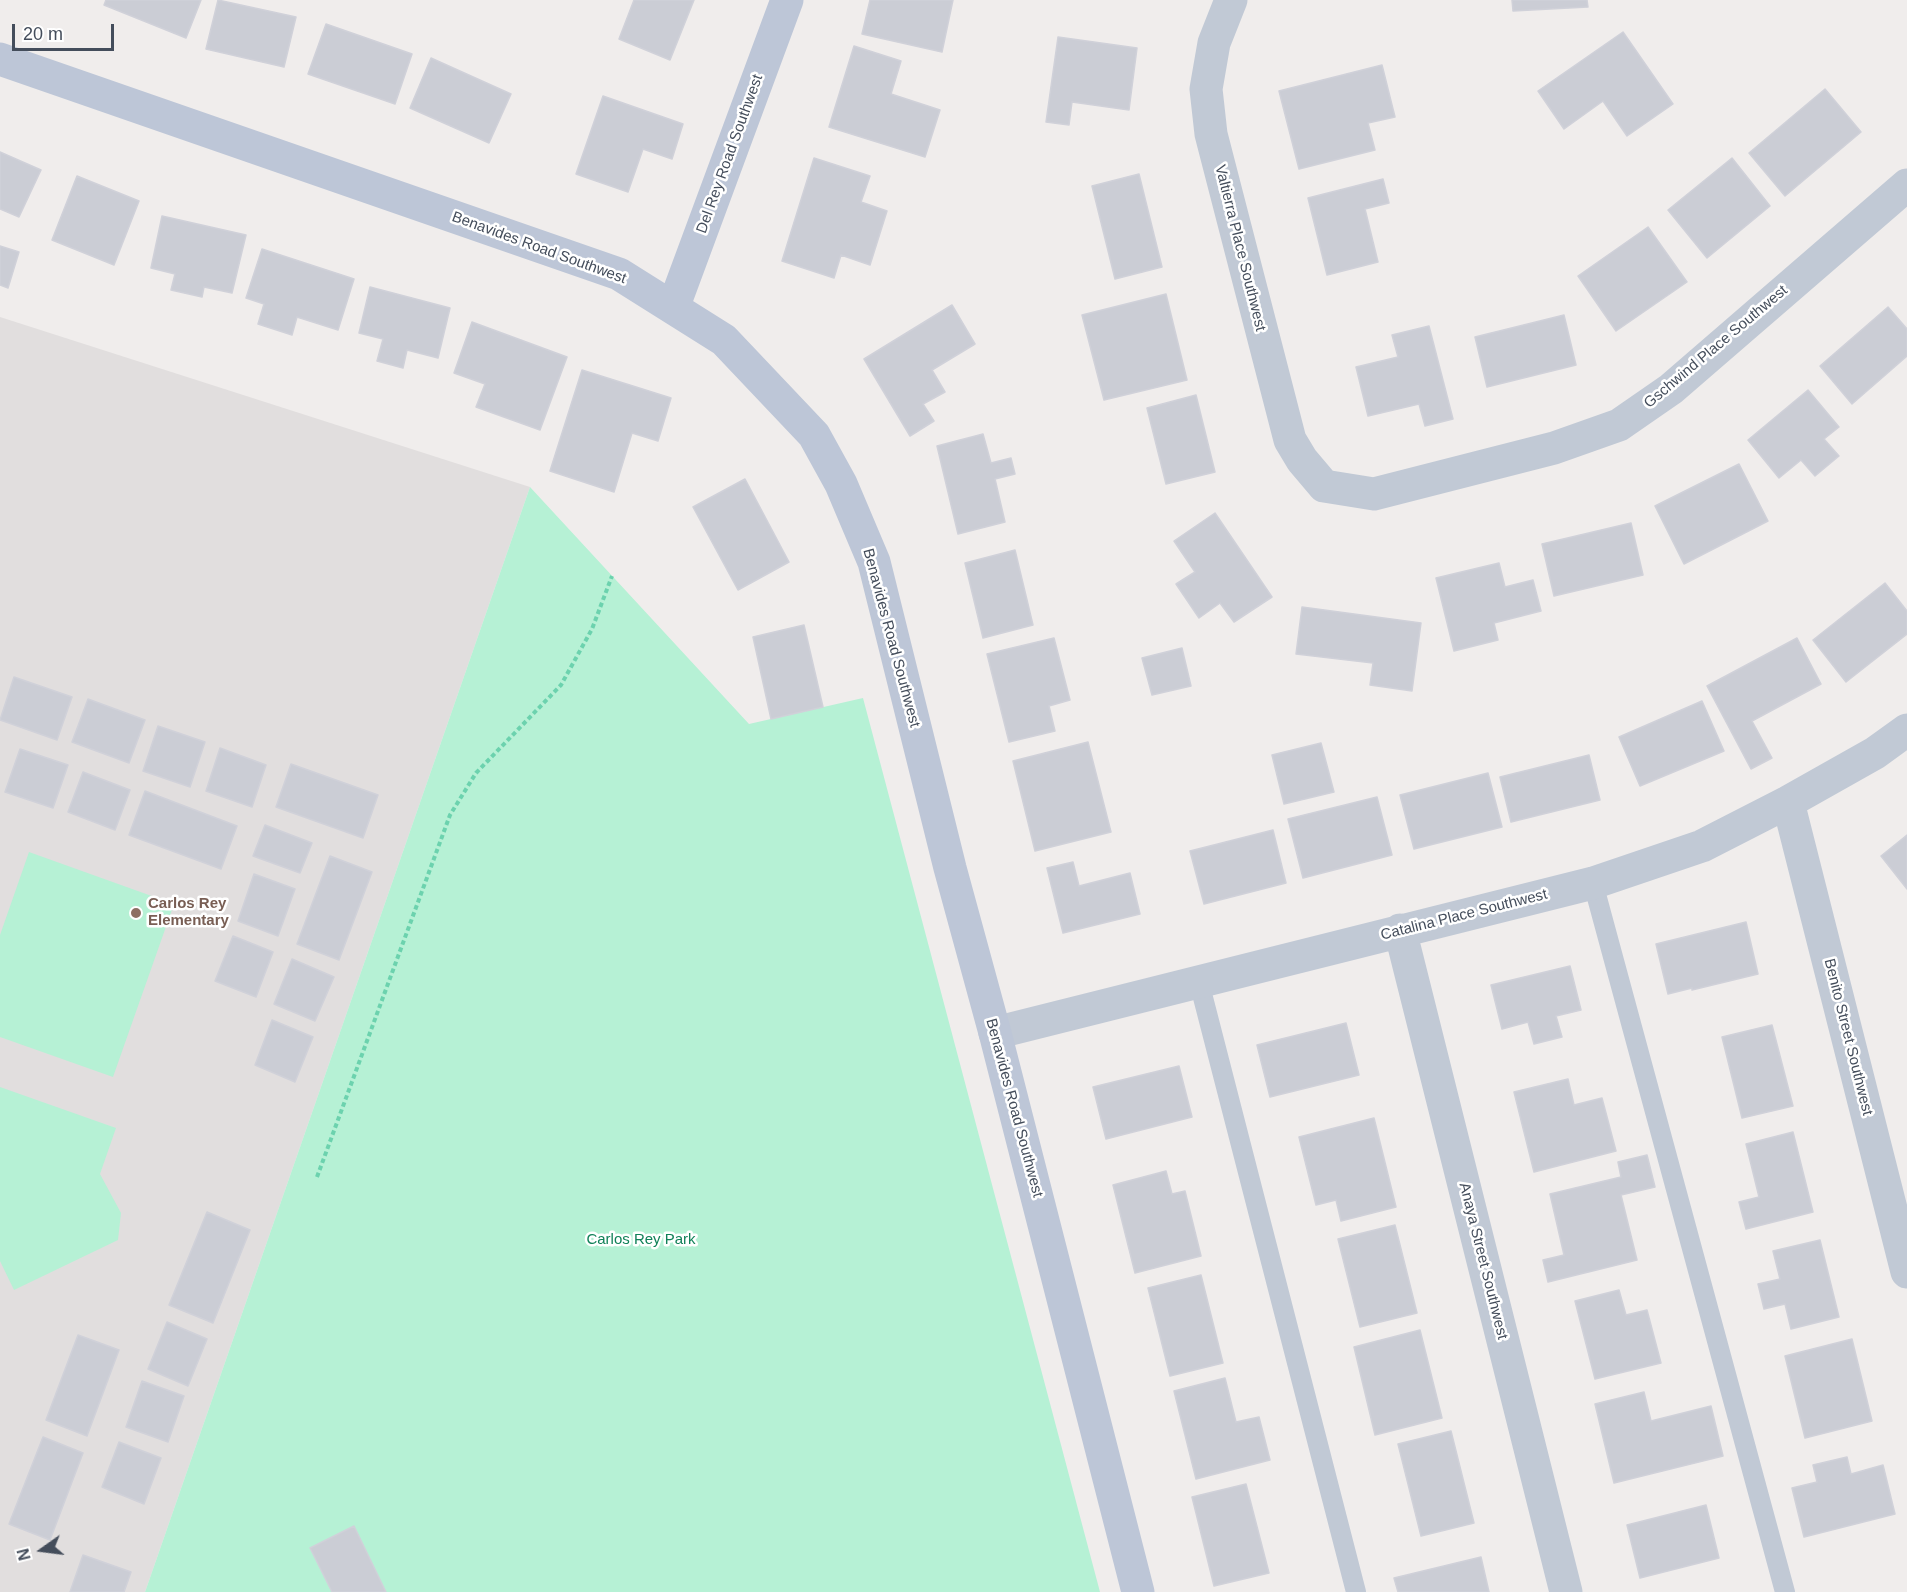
<!DOCTYPE html>
<html>
<head>
<meta charset="utf-8">
<style>
	body { margin:0 }
	#map { position:relative; width:1907px; height:1592px; overflow:hidden; background:#f0edec; font-family:Helvetica,sans-serif }
	canvas { display:block }
	.north { position:absolute; left:12px; top:1520px; width:60px; height:60px; -webkit-text-stroke:4px #fff; paint-order:stroke; rotate:256deg; font-size:16px; font-weight:700; line-height:24px; text-align:center; color:#444d5b }
	.north::after { content:''; display:block; margin:auto; width:21px; height:27px; background:#444d5b; clip-path:polygon(50% 0,100% 100%,50% 72%,0 100%) }
	.scale { position:absolute; left:12px; top:24px; width:102px; height:27px; box-sizing:border-box; border:3px solid #444d5b; border-top:0; padding-left:8px; font-size:18px; line-height:21px; white-space:nowrap; color:#444d5b; -webkit-text-stroke:4px #fff; paint-order:stroke }
</style>
</head>
<body>
<div id="map">
<canvas width="1907" height="1592"></canvas>
<div class="north">N</div>
<div class="scale">20 m</div>
</div>
<script>
const ctx = document.querySelector('canvas').getContext('2d');
ctx.lineJoin = 'round';
function fillPath(path, color) { ctx.fillStyle = color; ctx.fill(path, 'evenodd'); }
function trace(path, color, width, dash) { ctx.strokeStyle = color; ctx.lineWidth = width; ctx.lineCap = dash ? 'butt' : 'round'; ctx.setLineDash(dash || []); ctx.stroke(path); }
function drawText(font, color, halo, rows, align = 'center') {
  ctx.font = font + ' Helvetica,sans-serif'; ctx.lineWidth = 5; ctx.setLineDash([]); ctx.textBaseline = 'middle'; ctx.strokeStyle = halo; ctx.fillStyle = color; for (const [text, x, y, turn = 0] of rows) {
    ctx.save(); ctx.translate(x, y); ctx.rotate((+turn || 0) * Math.PI / 180); ctx.textAlign = isNaN(turn) ? turn : align; if (halo) ctx.strokeText(text, 0, 0); ctx.fillText(text, 0, 0); ctx.restore();
  }
}
fillPath(new Path2D(`
	M0,317l530,170 -385,1105h-145z`), '#e1dede');
fillPath(new Path2D(`
	M530,487l219,237 114,-26 237,894h-955z
	M29,852l145,52 -61,173 -113,-40v-102z
	M0,1087l116,41 -16,46 21,39 -3,27 -104,50 -14,-29z`), '#b6f1d5');
const building = new Path2D(`
	M106,0h95l-15,38 -82,-33z
	M218,0l78,17 -12,50 -78,-18z
	M634,0h60l-24,60 -51,-21z
	M870,0h83l-11,52 -80,-18z
	M1512,0h75l1,7 -75,4z
	M326,24l86,30 -17,50 -87,-30z
	M1623,32l50,72 -46,32 -24,-35 -39,28 -26,-38z
	M1058,37l79,11 -8,62 -57,-8 -3,23 -23,-3z
	M854,46l47,15 -10,33 49,16 -15,47 -96,-30z
	M431,58l80,36 -22,49 -79,-35z
	M1382,65l13,52 -27,6 7,27 -76,19 -20,-78z
	M1825,89l36,43 -76,64 -36,-43z
	M603,96l80,28 -11,35 -29,-10 -15,43 -52,-18z
	M0,152l41,18 -22,47 -19,-8z
	M814,158l56,18 -9,26 26,9 -17,54 -29,-10 -7,23 -52,-17z
	M1732,158l38,48 -63,52 -39,-48z
	M1139,174l23,93 -47,12 -23,-93z
	M77,176l62,25 -25,64 -62,-25z
	M1383,179l6,24 -24,6 13,53 -51,13 -19,-77z
	M162,216l84,19 -14,58 -28,-6 -2,10 -31,-7 4,-16 -24,-6z
	M1648,227l39,55 -71,49 -38,-55z
	M0,246l19,6 -11,36 -8,-3z
	M262,249l92,30 -16,51 -41,-13 -5,18 -34,-11 6,-20 -18,-6z
	M370,287l80,21 -12,50 -31,-8 -4,18 -26,-7 6,-22 -24,-6z
	M1166,294l21,86 -83,20 -22,-85z
	M952,305l23,39 -43,26 13,22 -22,12 11,17 -24,15 -46,-77z
	M1888,307l19,22v27l-55,48 -32,-38z
	M1564,315l12,50 -89,22 -12,-50z
	M472,322l95,35 -27,73 -64,-23 9,-23 -31,-11z
	M1429,326l24,93 -28,7 -6,-22 -51,12 -12,-49 42,-10 -6,-22z
	M582,370l89,28 -13,43 -26,-8 -18,59 -64,-21z
	M1808,390l31,37 -15,12 15,17 -24,20 -14,-16 -22,18 -31,-38z
	M1196,395l19,77 -49,12 -19,-76z
	M983,434l8,29 20,-5 4,16 -20,5 10,43 -47,12 -21,-88z
	M1739,464l29,57 -84,43 -29,-58z
	M745,479l44,83 -51,28 -45,-83z
	M1215,513l57,84 -38,25 -14,-19 -21,15 -23,-34 19,-12 -21,-31z
	M1631,523l12,52 -89,21 -12,-52z
	M1015,550l18,75 -50,13 -18,-75z
	M1499,563l6,24 28,-7 8,31 -47,12 4,17 -44,11 -18,-73z
	M1885,583l22,28v23l-61,48 -33,-42z
	M1302,607l119,16 -9,68 -42,-6 3,-22 -77,-9z
	M804,625l19,82 -52,12 -18,-82z
	M1054,638l16,62 -21,6 6,25 -46,11 -22,-88z
	M1797,638l24,46 -69,37 20,37 -21,11 -44,-83z
	M1182,648l9,38 -39,9 -10,-37z
	M14,677l58,20 -15,43 -57,-20z
	M88,699l57,21 -16,43 -57,-21z
	M1702,701l22,50 -84,35 -21,-49z
	M158,726l47,16 -15,45 -47,-16z
	M1088,742l23,90 -76,19 -22,-90z
	M1321,743l13,49 -50,12 -12,-49z
	M220,748l46,17 -14,42 -46,-16z
	M20,749l48,16 -15,43 -48,-16z
	M1589,755l11,45 -89,22 -11,-45z
	M291,764l87,31 -15,43 -87,-31z
	M83,772l47,18 -15,40 -47,-18z
	M1488,773l14,54 -88,22 -14,-54z
	M145,791l92,35 -16,43 -92,-34z
	M1377,797l15,58 -89,23 -15,-59z
	M265,825l47,18 -12,30 -47,-17z
	M1273,830l13,53 -82,21 -14,-53z
	M1907,835v54l-26,-33z
	M330,856l42,16 -33,88 -42,-16z
	M1073,862l6,24 51,-13 10,41 -77,19 -16,-65z
	M254,874l41,15 -17,47 -40,-15z
	M1746,922l12,52 -66,16v-2l-24,6 -12,-50z
	M233,936l40,16 -17,45 -41,-16z
	M292,959l42,18 -19,44 -41,-17z
	M1570,966l11,44 -25,6 6,21 -28,7 -6,-22 -26,7 -11,-44z
	M272,1020l41,17 -18,45 -40,-17z
	M1346,1023l13,52 -89,22 -13,-52z
	M1772,1025l21,81 -51,12 -20,-81z
	M1179,1066l13,51 -86,22 -13,-52z
	M1568,1079l6,26 28,-7 14,53 -82,21 -20,-80z
	M1374,1118l22,89 -55,14 -5,-21 -20,5 -17,-68z
	M1793,1132l20,80 -67,17 -7,-27 20,-5 -13,-53z
	M1647,1155l8,32 -34,8 16,65 -89,22 -5,-22 21,-5 -14,-61 71,-17 -3,-15z
	M1166,1171l6,23 13,-3 16,65 -66,17 -22,-88z
	M207,1212l43,18 -37,93 -44,-18z
	M1395,1225l22,88 -57,14 -22,-88z
	M1820,1240l19,77 -48,12 -6,-25 -21,5 -6,-25 22,-5 -7,-28z
	M1201,1275l22,88 -53,13 -22,-88z
	M1619,1290l7,25 21,-5 14,53 -66,16 -20,-78z
	M167,1322l40,17 -19,47 -40,-17z
	M1420,1330l22,88 -67,17 -21,-88z
	M78,1335l41,15 -32,86 -41,-16z
	M1852,1339l20,82 -67,17 -20,-82z
	M1225,1378l11,44 23,-5 11,43 -74,19 -22,-88z
	M142,1381l42,15 -16,46 -42,-15z
	M1644,1392l7,29 60,-15 12,50 -109,27 -19,-79z
	M1451,1431l23,92 -53,13 -23,-92z
	M43,1437l40,16 -33,87 -41,-16z
	M119,1442l42,16 -17,46 -42,-17z
	M1847,1457l4,17 32,-9 12,49 -91,23 -12,-49 25,-6 -4,-17z
	M1246,1484l23,89 -55,13 -22,-89z
	M1706,1505l13,53 -79,20 -13,-53z
	M354,1526l32,66h-54l-22,-44z
	M83,1555l48,17 -7,20h-54z
	M1481,1557l8,35h-91l-4,-14z`);
fillPath(building, '#cbcdd5');
trace(building, '#d0d1d9', 1.5);
trace(new Path2D(`
	M317,1177l133,-362 26,-42 85,-88 31,-56 20,-53`), '#6cd2ae', 4, [4.5, 3]);
trace(new Path2D(`
	M1593,883l192,709
	M1199,982l157,610`), '#c1c9d5', 20);
trace(new Path2D(`
	M1231,0l-17,43 -8,46 5,45 79,306 12,20 22,26 50,8 180,-46 65,-23 52,-36 236,-204
	M1788,802l119,470
	M1400,930l166,662
	M995,1033l598,-150 109,-37 86,-44 87,-49 32,-23`), '#c1c9d5', 33);
trace(new Path2D(`
	M0,59l619,215 105,66 90,95 27,49 33,78 76,306 45,165 143,559
	M673,308l114,-308`), '#bdc6d7', 33);
for (const [x, y, r, color] of [
	[136,913,6,"#8d6e63"]
]) { const dot = new Path2D(); dot.arc(x, y, r, 0, 2 * Math.PI); ctx.fillStyle = color; ctx.fill(dot); trace(dot, '#fff', 2); }
drawText('15px', '#444d5b', '#fff', [
	["Del Rey Road Southwest",730,154,-70],
	["Benavides Road Southwest",539,248,20],
	["Valtierra Place Southwest",1240,248,76],
	["Gschwind Place Southwest",1716,347,-40],
	["Benavides Road Southwest",891,638,75],
	["Catalina Place Southwest",1464,915,-14],
	["Benito Street Southwest",1848,1037,76],
	["Benavides Road Southwest",1014,1108,75],
	["Anaya Street Southwest",1483,1261,76]
]);
drawText('bold 15px', '#785e54', '#fff', [
	["Carlos Rey",148,904],
	["Elementary",148,921]
], 'left');
drawText('15px', '#108158', '#fff', [
	["Carlos Rey Park",641,1240]
]);
</script>
</body>
</html>
